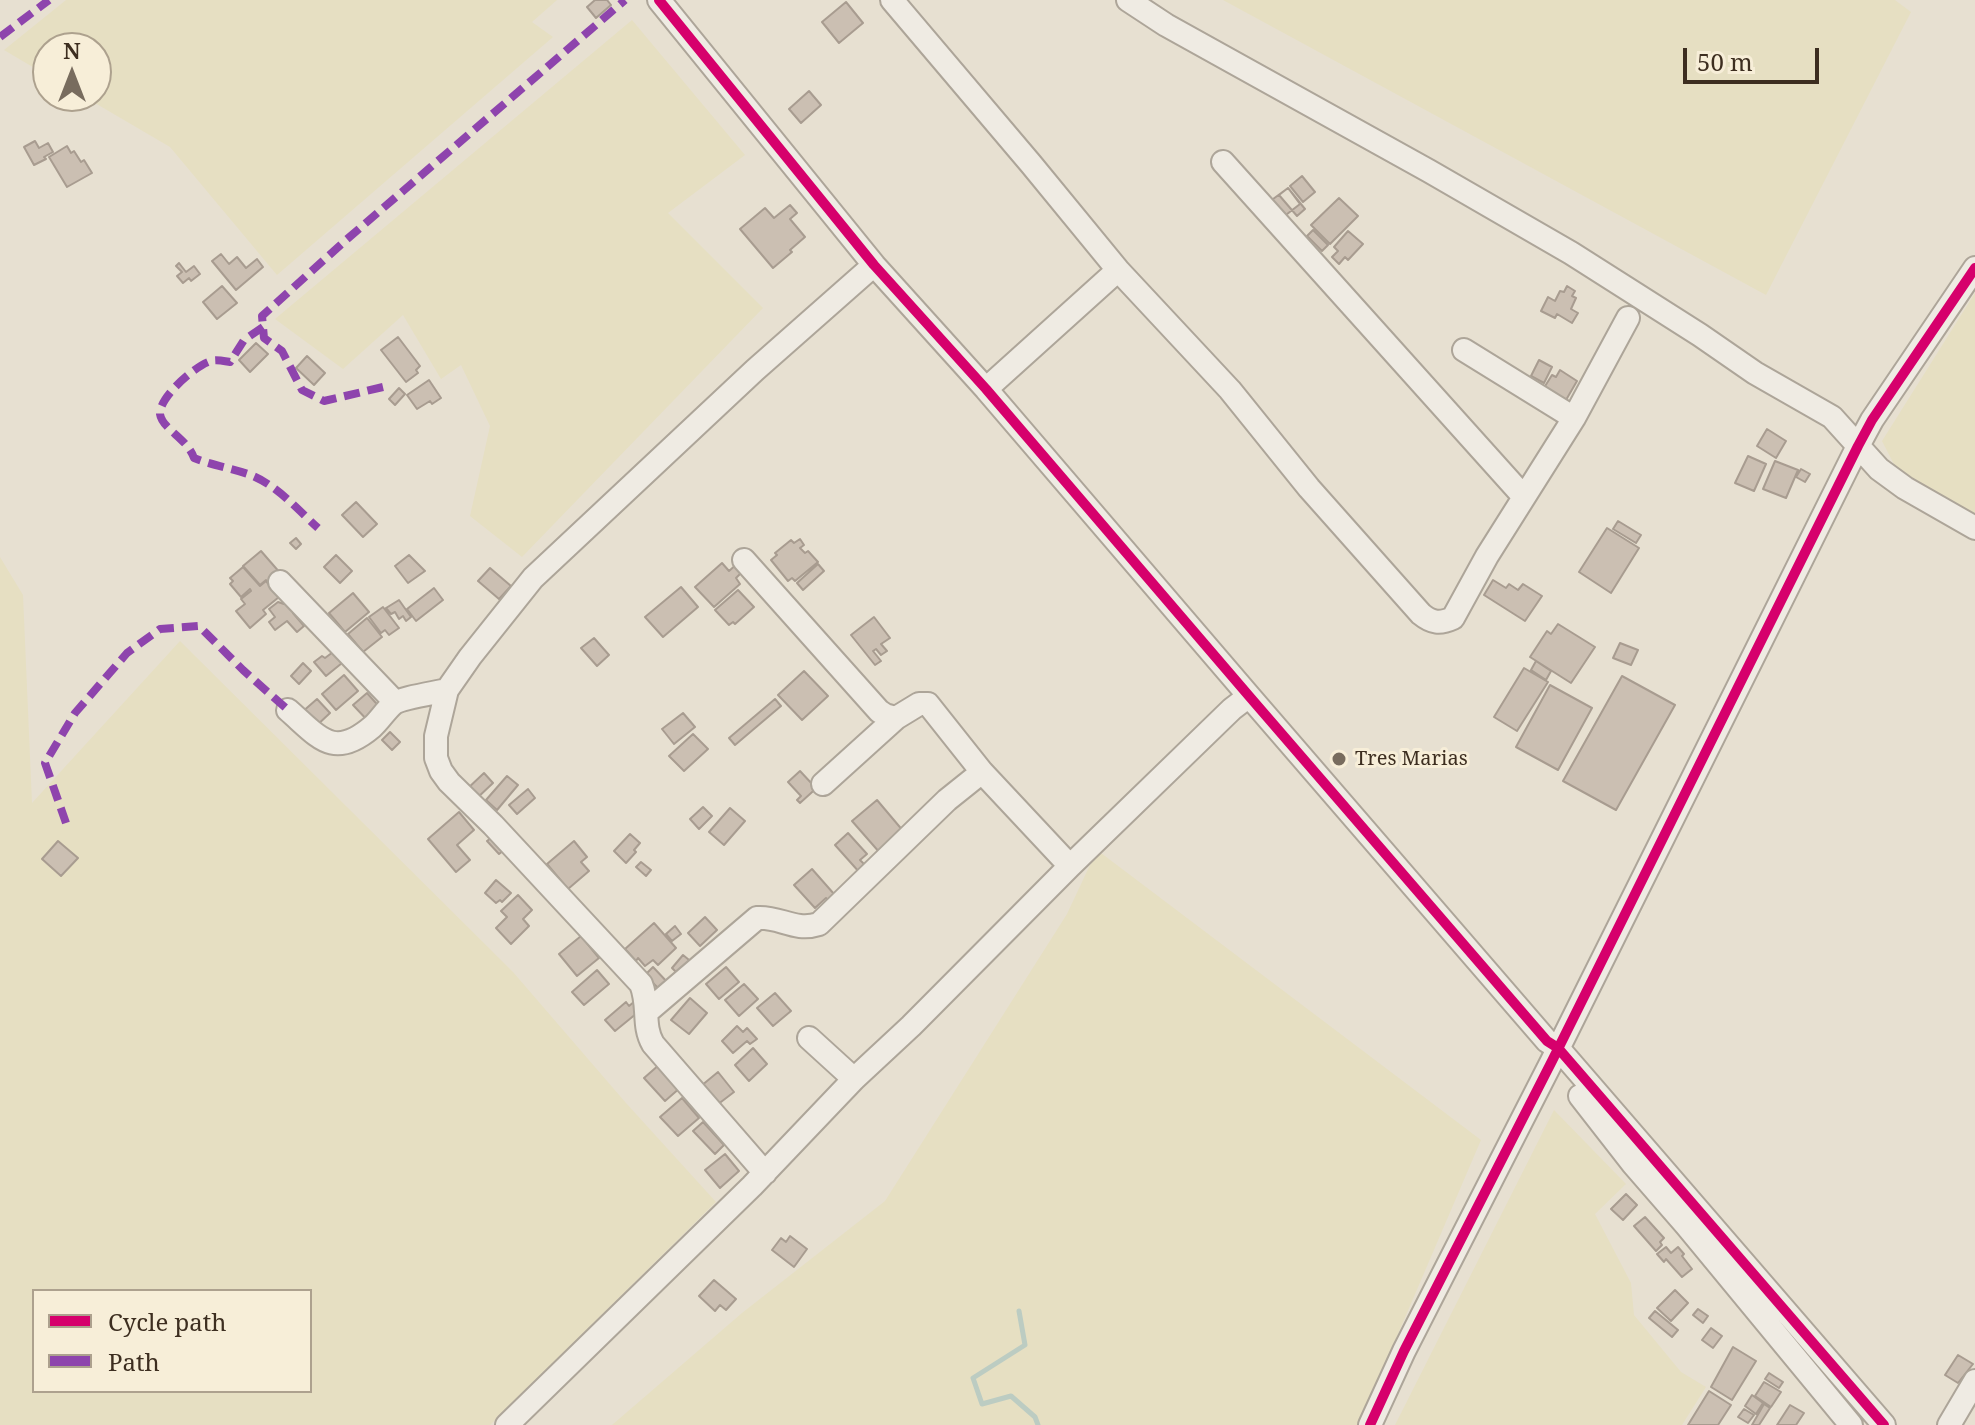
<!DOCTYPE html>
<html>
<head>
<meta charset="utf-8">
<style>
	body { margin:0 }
	#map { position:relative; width:1975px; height:1425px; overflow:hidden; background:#e7e0d1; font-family:"Noto Serif",serif }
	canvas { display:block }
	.legend { position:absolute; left:32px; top:1289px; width:280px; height:104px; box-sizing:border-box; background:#f7eed8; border:2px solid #ada18e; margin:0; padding:10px 14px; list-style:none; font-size:24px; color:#3d2e20 }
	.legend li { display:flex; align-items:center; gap:16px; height:40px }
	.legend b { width:40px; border:2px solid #ada18e }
	.north { position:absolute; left:32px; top:32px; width:80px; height:80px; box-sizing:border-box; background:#f7eed8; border:2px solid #ada18e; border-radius:50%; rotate:0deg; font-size:22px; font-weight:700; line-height:32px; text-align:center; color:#3d2e20 }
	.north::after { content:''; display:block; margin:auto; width:28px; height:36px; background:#786c5e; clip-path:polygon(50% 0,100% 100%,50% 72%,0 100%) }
	.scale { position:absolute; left:1683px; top:48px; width:136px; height:36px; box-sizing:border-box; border:4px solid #3d2e20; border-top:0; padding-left:10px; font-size:24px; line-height:28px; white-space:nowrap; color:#3d2e20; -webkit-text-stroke:6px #f7eed8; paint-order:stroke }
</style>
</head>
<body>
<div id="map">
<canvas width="1975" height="1425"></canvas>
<ul class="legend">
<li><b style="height:10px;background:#d6006c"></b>Cycle path</li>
<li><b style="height:10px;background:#8e44ad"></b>Path</li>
</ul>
<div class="north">N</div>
<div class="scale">50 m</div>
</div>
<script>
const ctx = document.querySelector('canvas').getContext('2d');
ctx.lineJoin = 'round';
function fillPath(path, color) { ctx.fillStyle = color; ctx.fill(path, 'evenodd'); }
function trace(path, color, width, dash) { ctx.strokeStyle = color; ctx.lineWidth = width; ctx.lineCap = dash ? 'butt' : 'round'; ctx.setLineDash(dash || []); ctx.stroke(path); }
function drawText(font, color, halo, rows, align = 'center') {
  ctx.font = font + ' "Noto Serif",serif'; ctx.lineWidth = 6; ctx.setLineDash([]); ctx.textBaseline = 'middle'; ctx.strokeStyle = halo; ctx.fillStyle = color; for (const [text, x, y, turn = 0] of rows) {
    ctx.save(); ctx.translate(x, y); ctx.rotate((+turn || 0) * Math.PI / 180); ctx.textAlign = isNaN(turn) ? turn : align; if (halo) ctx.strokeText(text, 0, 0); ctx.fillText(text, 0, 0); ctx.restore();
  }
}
fillPath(new Path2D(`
	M66,0h491l-25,22 21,15 -276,238 -107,-128 -87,-51h13v-48h-48v28l-44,-26z
	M1223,0h672l16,12 -145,283z
	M632,20l113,135 -77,58 95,95 -241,249 -52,-41 20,-90 -29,-61 -20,14 -38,-64 -60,54 -68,-50z
	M1975,293v225l-76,-44 -17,-33z
	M0,557l23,38 9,208 148,-162 333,331 113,131 90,99 -226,223h-490zM34,1291h276v100h-276z
	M1097,850l384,290 -122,285h-747l130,-112 143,-112 182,-287z
	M1554,1110l72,74 -31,30 36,69 3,32 47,57 25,15 -24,38h-287z`), '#e6dfc2');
trace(new Path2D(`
	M1019,1311l6,34 -52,33 9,26 29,-8 24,21 3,8`), '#bcccc2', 5);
const building = new Path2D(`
	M595,0h12l4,5 -15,13 -9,-11z
	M846,2l17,21 -24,20 -17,-21z
	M809,91l12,14 -20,18 -12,-14z
	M35,141l4,7 9,-5 5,9 -9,5 2,2 -12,6 -10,-18z
	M67,146l4,7 3,-2 7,11 3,-2 8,13 -25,14 -18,-30z
	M1302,176l13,16 -12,10 -13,-16z
	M1288,188l17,21 -8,7 -18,-21z
	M1288,188l12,16 -18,14 -13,-16z
	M1339,198l19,18 -28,28 -19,-19z
	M790,205l7,8 -7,6 15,18 -15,13 2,2 -19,16 -33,-39 25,-21 9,10z
	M1313,230l15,15 -6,6 -15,-15z
	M1348,231l15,13 -15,16 -3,-3 -6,7 -7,-7 6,-6 -4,-4z
	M221,254l8,10 8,-7 9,11 11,-9 6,8 -27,23 -24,-29z
	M179,263l7,9 8,-6 6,8 -9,7 -2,-3 -6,5 -6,-7 5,-4 -6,-6z
	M222,286l15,17 -20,16 -14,-17z
	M1567,286l8,5 -3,5 4,2 -5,11 7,4 -6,10 -15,-9 -2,4 -14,-7 7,-14 7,4 5,-10 4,1z
	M398,337l22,29 -4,4 2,3 -12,9 -25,-32z
	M256,343l12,11 -18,18 -11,-12z
	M307,356l18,17 -11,12 -18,-17z
	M1539,360l13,7 -8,16 -13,-7z
	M1560,370l17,11 -11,19 -24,-9 10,-16 4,2z
	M429,380l12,18 -9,6 -2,-3 -13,8 -10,-14z
	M399,388l6,6 -10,11 -6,-6z
	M1767,429l19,12 -10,17 -19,-12z
	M1748,456l18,8 -12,27 -19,-8z
	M1775,461l23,9 -12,28 -23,-9z
	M1801,469l9,5 -5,8 -9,-5z
	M356,502l21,22 -14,13 -21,-22z
	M1618,521l23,14 -5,8 -23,-14z
	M1607,528l32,20 -28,45 -32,-21z
	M296,538l5,6 -5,5 -6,-6z
	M800,539l4,6 -4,3 5,5 3,-2 10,11 -23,19 -3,-3 -4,3 -17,-21 6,-5 -2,-2 16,-13 3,3z
	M261,551l20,23 -12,10 -3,-4 -6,5 -17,-19z
	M336,555l16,16 -12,12 -16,-16z
	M409,555l16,16 -17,12 -13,-17z
	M722,563l7,8 9,-8 6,7 -8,8 4,6 -26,23 -19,-20z
	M818,564l6,7 -21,19 -6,-7z
	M243,567l17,19 6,-5 13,16 -16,13 3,4 -16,14 -14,-17 9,-7 -4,-5 10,-8 -1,-2 -9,8 -11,-13 3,-3 -3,-3z
	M490,568l21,18 -12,13 -21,-18z
	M1493,580l13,8 3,-4 9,6 5,-6 19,12 -17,25 -41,-26z
	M681,587l17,20 -35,30 -18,-20z
	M434,588l9,12 -27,21 -9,-12z
	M738,590l16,17 -19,17 -2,-2 -4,3 -14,-15z
	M353,593l16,19 -24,20 -16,-19z
	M288,600l8,10 -3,3 11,13 -7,6 -10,-11 -12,9 -6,-8 6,-5 -6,-8 9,-7 6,2z
	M399,600l12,17 -5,4 -3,-5 -4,3 -4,-7 -4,2 -5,-6z
	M383,607l16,21 -10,7 -4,-5 -4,3 -12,-16z
	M874,617l16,21 -9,6 6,7 -6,4 -5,-6 -3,2 8,10 -6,4 -24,-30z
	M367,618l15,19 -19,15 -15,-18z
	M1558,624l37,23 -24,36 -41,-26 17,-26 4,3z
	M594,638l15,17 -12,11 -16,-18z
	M1620,643l18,7 -7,15 -18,-7z
	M333,652l9,11 -16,13 -12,-14 8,-6 3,2z
	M1536,661l15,10 -5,9 -15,-10z
	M303,663l8,8 -12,13 -8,-8z
	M1524,668l24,14 -31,49 -23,-14z
	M804,671l24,25 -26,24 -24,-25z
	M344,675l14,16 -22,19 -14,-16z
	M1622,676l53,29 -59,105 -53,-29z
	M1550,685l42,23 -34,62 -42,-23z
	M367,693l16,18 -13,12 -17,-18z
	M317,699l13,14 -16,15 -13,-15z
	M775,699l6,7 -46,39 -6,-7z
	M683,713l12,14 -21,17 -12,-15z
	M390,732l10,10 -8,8 -10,-10z
	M693,734l15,15 -24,22 -15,-15z
	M800,771l13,14 8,-1 -21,19 -3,-3 4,-4 -13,-14z
	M484,773l9,10 -18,17 -9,-10z
	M507,776l11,9 -21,25 -11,-10z
	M528,789l7,9 -18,16 -8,-9z
	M877,800l27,32 -24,21 -28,-32z
	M703,807l9,9 -13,13 -9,-10z
	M730,808l15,13 -21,24 -15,-13z
	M459,812l15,18 -17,15 13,15 -14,12 -28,-33z
	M848,833l19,21 -7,6 7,7 -7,6 -25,-28z
	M496,834l12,13 -9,7 -12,-13z
	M630,834l10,9 -6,7 2,2 -10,11 -12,-12z
	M58,841l20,17 -17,18 -19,-17z
	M574,841l13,16 -6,5 8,9 -21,18 -21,-25z
	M641,862l10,8 -5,6 -10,-9z
	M812,869l22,25 -6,6 -2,-2 -11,10 -21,-23z
	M496,880l15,13 -9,9 -2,-2 -4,3 -11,-10z
	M518,895l14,15 -9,9 6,7 -18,18 -15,-16 11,-11 -6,-6z
	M705,917l12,13 -17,16 -12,-13z
	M654,923l22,25 -18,17 -5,-5 -8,6 -7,-8 -2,3 -11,-12z
	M675,926l6,8 -9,7 -6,-7z
	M581,936l18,22 -22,18 -18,-22z
	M683,955l11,9 -12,14 -10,-10z
	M653,967l16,17 -8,7 -16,-16z
	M726,967l13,15 -20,17 -13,-15z
	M597,970l12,14 -25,21 -12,-13z
	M744,984l14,15 -19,17 -14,-16z
	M775,993l16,18 -18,15 -16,-18z
	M690,998l17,15 -18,21 -18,-14z
	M635,1001l7,8 -27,22 -10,-11 21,-18 3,4z
	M737,1026l6,6 4,-4 10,11 -7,5 -3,-3 -14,12 -11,-12z
	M753,1048l14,16 -18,17 -14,-16z
	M660,1064l21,23 -16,14 -21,-23z
	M718,1072l16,20 -17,13 -16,-19z
	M682,1098l17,20 -21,18 -18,-19z
	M703,1122l21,23 -9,9 -22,-23z
	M725,1154l14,17 -19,17 -15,-18z
	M1626,1194l11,11 -14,15 -12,-11z
	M1645,1217l19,21 -4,4 2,3 -6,6 -22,-25z
	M790,1236l17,13 -13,18 -22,-17 9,-12 5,4z
	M1666,1247l5,6 7,-6 6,7 -2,2 10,13 -10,8 -16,-18 -2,3 -7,-8z
	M714,1280l22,19 -10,11 -6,-5 -5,6 -16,-15z
	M1675,1290l13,13 -17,18 -14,-13z
	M1698,1309l10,7 -5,7 -10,-8z
	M1655,1311l23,19 -6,7 -23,-19z
	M1711,1328l11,8 -9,12 -11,-8z
	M1733,1347l23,14 -24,39 -21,-13z
	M1958,1355l15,9 -15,19 -13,-8z
	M1769,1373l14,9 -4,6 -14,-9z
	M1764,1382l17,10 -10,15 -16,-11z
	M1709,1391l22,14 -13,20h-30z
	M1752,1395l11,8 -7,11 -11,-8z
	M1764,1404l6,4 -11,17h-7z
	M1790,1405l14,8 -8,12h-19z
	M1744,1409l10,6 -6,8 -10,-6z`);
fillPath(building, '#cbbfb2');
trace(building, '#a89c90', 2);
const minor = new Path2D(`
	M659,0l215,265 112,124 263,307 298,345 11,7 326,377
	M892,0l139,164 87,106 112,120 79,98 112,126c11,9 19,10 32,4l34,-62 87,-138 54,-100
	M1128,0l38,25 263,146 142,82 129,82 55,38 77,44 47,52 26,19 70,40
	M1223,162l301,335
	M1464,350l110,68
	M986,389l132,-119
	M744,560l135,151 6,4 11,3 23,-14h9l54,68 88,94
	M280,582l115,120
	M288,710c31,27 45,50 84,17 7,-6 13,-16 21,-23 7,-6 42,-11 54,-14
	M823,784l73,-66
	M647,1012l110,-94c23,-2 37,14 62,6l128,-124 35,-28
	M809,1038l45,41
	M1580,1096l53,68 53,61 165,200
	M765,1173l-112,-129c-11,-19 -3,-38 -12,-60l-148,-159 -44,-43 -8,-11 -5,-13v-22l11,-46 23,-33 63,-79 222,-208 119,-105
	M507,1425l245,-239 102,-107 57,-53 159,-160 162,-157 17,-13
	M1370,1425l34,-74 148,-290 306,-615 14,-26 103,-152
	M1949,1425l26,-44`);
trace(minor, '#ada599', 26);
trace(minor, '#efebe3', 22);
trace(new Path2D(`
	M0,37l49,-37
	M263,327l-19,13 -14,22c-6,-1 -14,-3 -19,-1 -15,4 -52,36 -51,53 2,15 27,24 34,44 18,7 36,10 54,16 28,10 49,35 70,54
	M383,387l-59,14 -22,-11 -20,-39 -18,-13 -2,-22 84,-76 279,-240
	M66,823l-21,-60 30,-50 52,-60 33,-24 39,-3 44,44 45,40`), '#8e44ad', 8, [16, 8]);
trace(new Path2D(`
	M659,0l215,265 112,124 263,307 298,345 11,7 326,377
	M1370,1425l34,-74 148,-290 306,-615 14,-26 103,-152`), '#d6006c', 10);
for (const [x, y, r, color] of [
	[1339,759,8,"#786c5e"]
]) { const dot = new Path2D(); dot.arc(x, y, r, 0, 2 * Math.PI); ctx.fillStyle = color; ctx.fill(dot); trace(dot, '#f7eed8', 3); }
drawText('20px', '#3d2e20', '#f7eed8', [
	["Tres Marias",1355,759]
], 'left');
</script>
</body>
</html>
